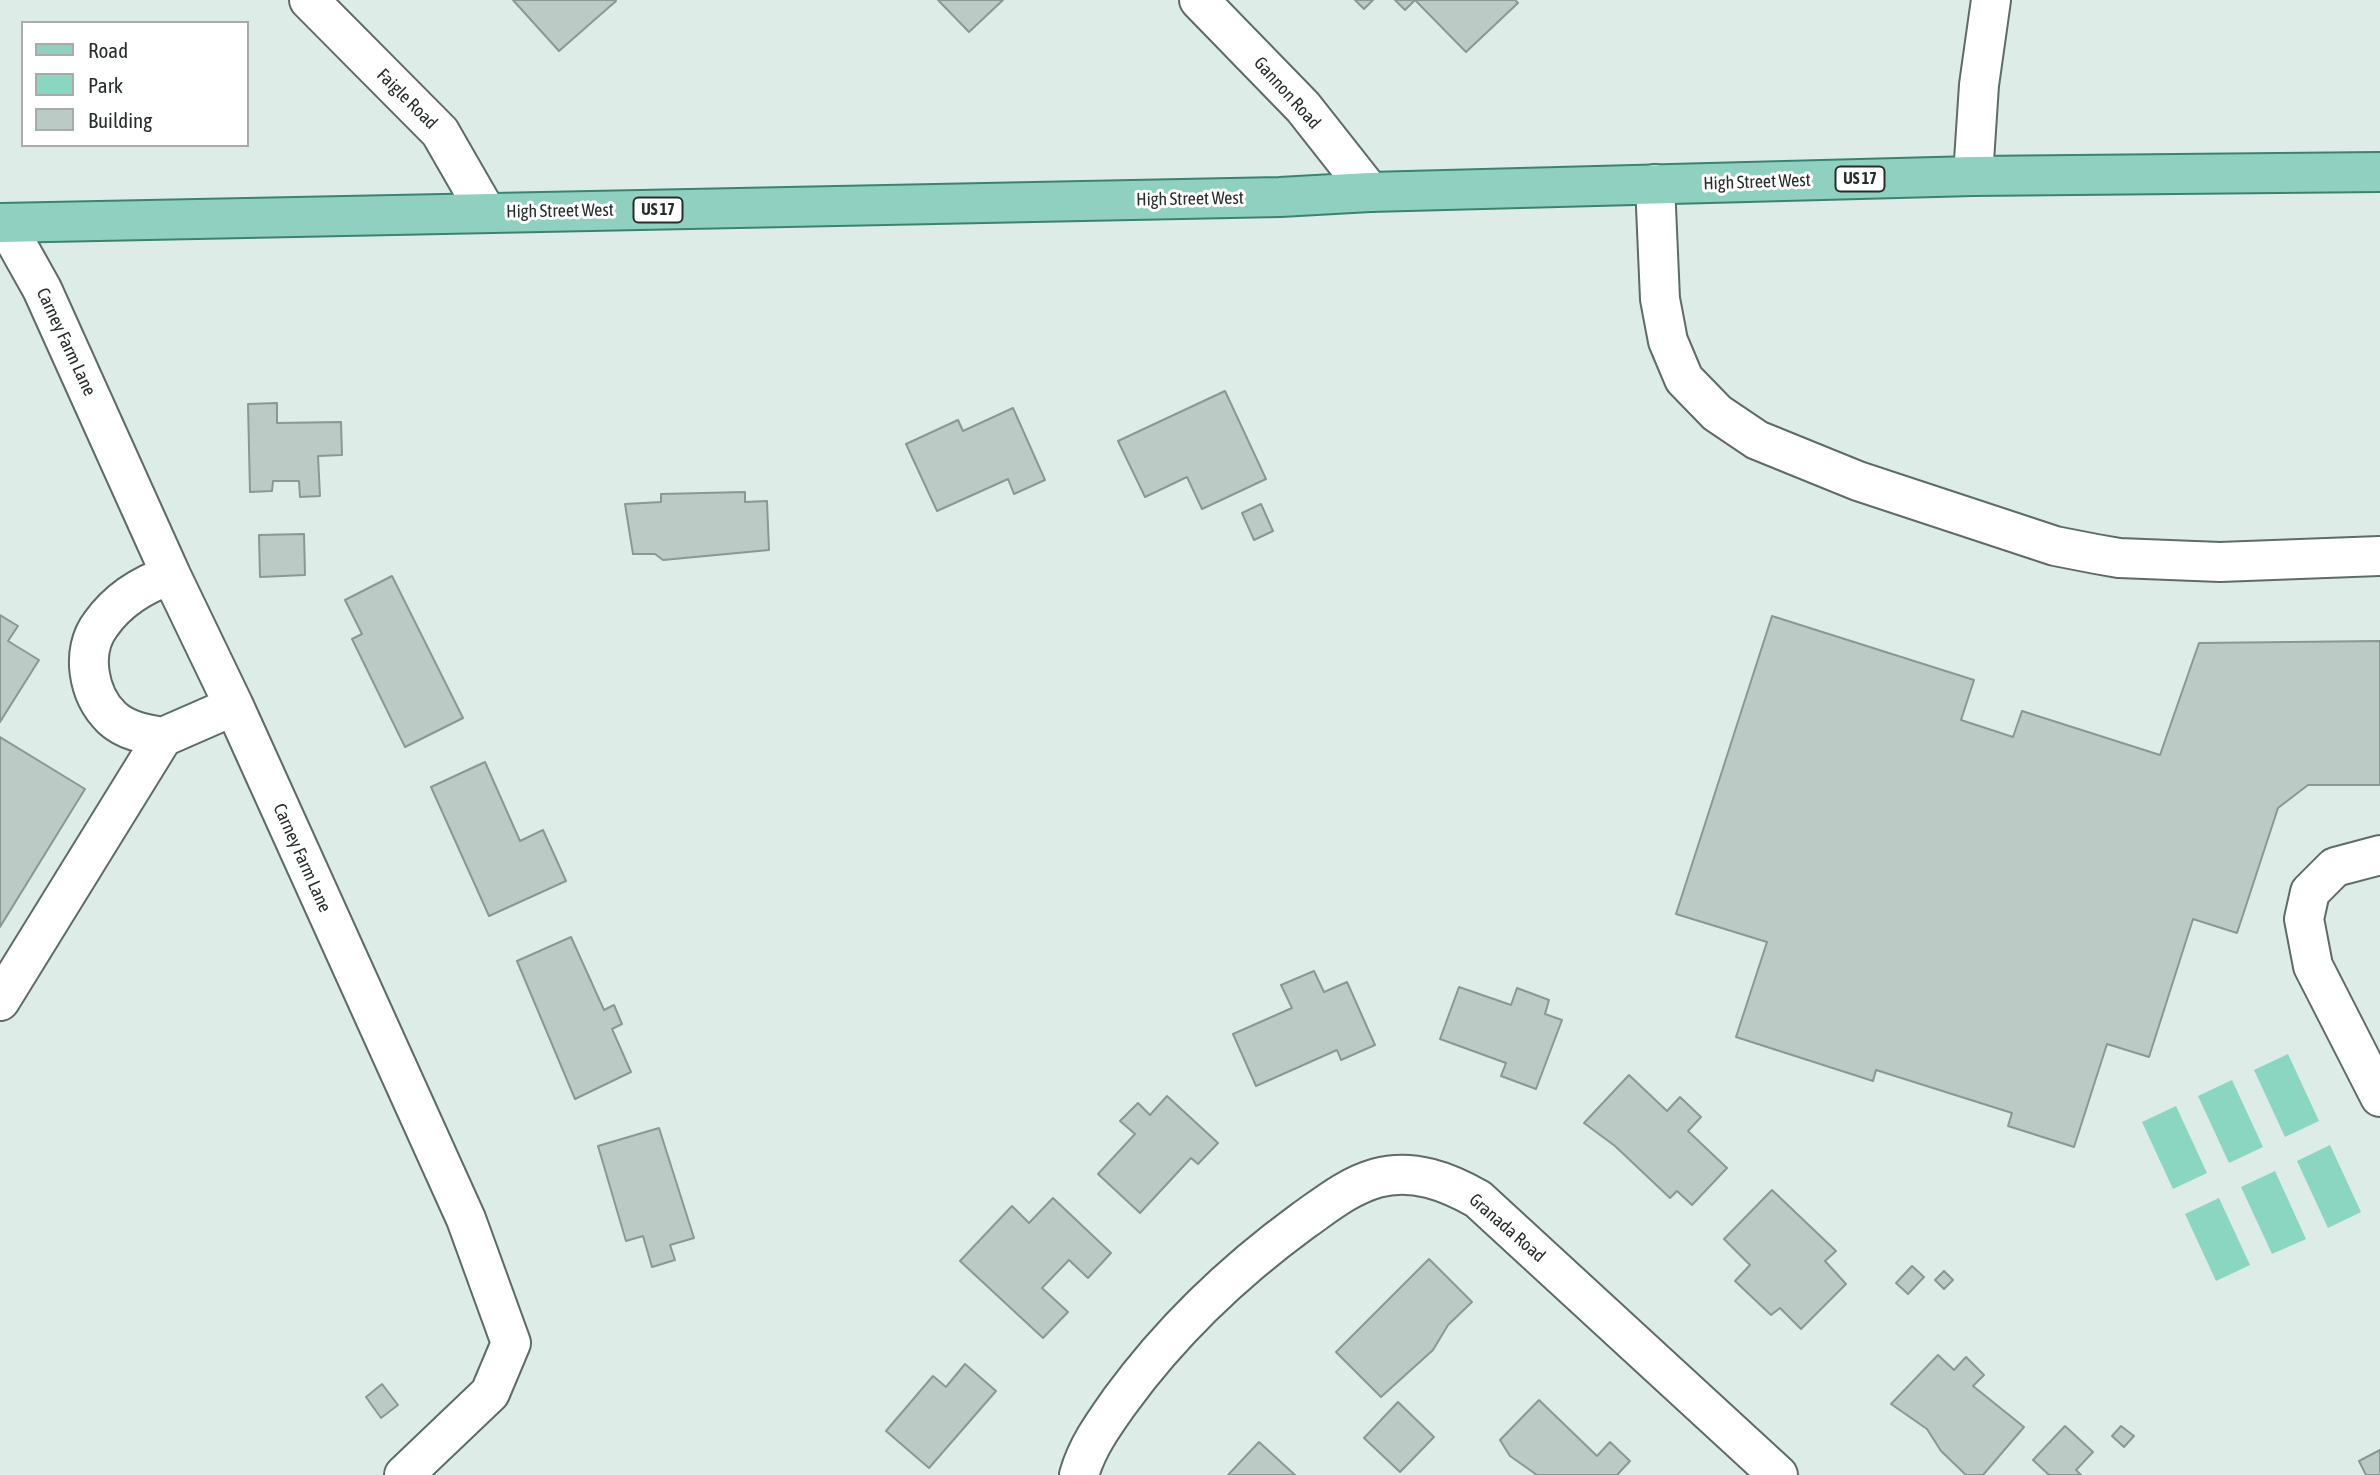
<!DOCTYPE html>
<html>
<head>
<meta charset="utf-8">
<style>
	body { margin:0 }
	#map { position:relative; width:2380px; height:1475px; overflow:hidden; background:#ddece7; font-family:"Asap Condensed",sans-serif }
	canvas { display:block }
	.legend { position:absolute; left:21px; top:21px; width:228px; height:126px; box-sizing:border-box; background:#fff; border:2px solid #a9abaa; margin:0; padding:9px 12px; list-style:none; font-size:21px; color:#272d2b }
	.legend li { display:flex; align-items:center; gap:14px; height:35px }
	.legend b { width:35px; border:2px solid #a9abaa }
</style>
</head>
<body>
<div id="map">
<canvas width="2380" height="1475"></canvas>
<ul class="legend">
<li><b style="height:9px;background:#90d0c0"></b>Road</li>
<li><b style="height:19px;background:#8bd6c0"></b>Park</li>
<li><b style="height:19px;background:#bbcac5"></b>Building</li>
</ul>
</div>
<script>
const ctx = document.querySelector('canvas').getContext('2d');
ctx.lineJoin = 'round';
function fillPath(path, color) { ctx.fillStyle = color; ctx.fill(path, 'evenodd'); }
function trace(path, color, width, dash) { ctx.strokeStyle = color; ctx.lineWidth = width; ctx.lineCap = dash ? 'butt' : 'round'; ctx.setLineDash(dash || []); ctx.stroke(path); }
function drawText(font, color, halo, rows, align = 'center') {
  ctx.font = font + ' "Asap Condensed",sans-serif'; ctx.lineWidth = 6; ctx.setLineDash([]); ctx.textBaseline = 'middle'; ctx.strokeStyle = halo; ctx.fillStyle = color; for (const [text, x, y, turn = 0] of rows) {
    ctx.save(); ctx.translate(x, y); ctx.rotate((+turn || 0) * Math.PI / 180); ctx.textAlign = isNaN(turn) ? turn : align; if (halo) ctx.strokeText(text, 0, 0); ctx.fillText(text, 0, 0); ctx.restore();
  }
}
fillPath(new Path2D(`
	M2288,1054l31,67 -34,16 -31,-67z
	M2232,1080l31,67 -34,16 -31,-67z
	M2176,1106l31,67 -34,16 -31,-67z
	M2330,1145l31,67 -33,16 -31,-67z
	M2275,1171l31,68 -34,15 -31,-67z
	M2219,1198l31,67 -34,16 -31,-67z`), '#8bd6c0');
const building = new Path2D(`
	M513,0h102l1,1 -57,50z
	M938,0h65l-34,32z
	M1355,0h18l-9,9z
	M1395,0h20l-10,10z
	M1415,0h100l3,3 -52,49z
	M1225,391l41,88 -64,30 -15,-32 -42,20 -27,-56z
	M277,403v20l64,-1 1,33 -24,1 2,40 -20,1 -1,-16h-26l-1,10 -22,1 -2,-88z
	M1013,408l32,72 -31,14 -6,-15 -71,32 -31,-67 52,-24 5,11z
	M745,492v10l22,-1 2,49 -106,10 -8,-6h-22l-8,-50 36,-2v-8z
	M1261,504l12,27 -19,9 -12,-27z
	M304,534l1,41 -45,2 -1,-42z
	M392,576l71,142 -58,29 -53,-108 10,-5 -17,-34z
	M0,615l18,11 -10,15 31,19 -39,62z
	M1772,616l202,64 -13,40 52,17 9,-26 138,44 39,-112 181,-2v144h-72l-30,23 -41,125 -44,-14 -44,138 -42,-13 -33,103 -66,-21 4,-13 -136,-43 -3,11 -137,-44 31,-95 -91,-28z
	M0,737l85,52 -85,138z
	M485,762l35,79 23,-11 23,51 -77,35 -58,-129z
	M571,937l33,73 10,-5 8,19 -10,5 19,43 -56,27 -58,-138z
	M1314,971l10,21 23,-10 28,63 -34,15 -4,-10 -81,36 -23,-52 59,-26 -11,-23z
	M1459,987l52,18 6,-17 32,12 -4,14 17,6 -26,69 -35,-13 5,-13 -66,-24z
	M1629,1075l38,36 13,-14 21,20 -13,14 39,37 -35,37 -15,-14 -7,7 -55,-52 -31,-23z
	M1167,1096l51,47 -20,21 -7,-6 -51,55 -42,-39 37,-40 -15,-13 18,-18 12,12z
	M659,1128l35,110 -24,7 5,15 -23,7 -9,-31 -17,5 -28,-95z
	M1772,1190l64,61 -11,10 21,23 -45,45 -21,-21 -9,7 -36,-34 15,-16 -26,-26z
	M1053,1198l58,55 -23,25 -19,-18 -27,28 26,24 -25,26 -83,-77 52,-55 17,17z
	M1429,1259l43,43 -24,23 -15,25 -52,47 -45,-45z
	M1912,1266l12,11 -16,17 -12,-11z
	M1944,1271l9,9 -9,9 -9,-9z
	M1938,1355l16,15 12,-13 18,18 -11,11 51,41 -41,48h-17l-25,-24 -14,-22 -36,-25z
	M965,1364l31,27 -67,77 -43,-37 47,-55 13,11z
	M382,1384l16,21 -17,13 -15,-21z
	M1539,1400l58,56 13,-14 20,19 -13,14h-80l-27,-19 -10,-16z
	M1398,1402l36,35 -34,35 -36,-34z
	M2065,1426l28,26 -17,18 5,5h-32l-16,-15z
	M2121,1426l13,10 -10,11 -12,-11z
	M1259,1442l36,33h-67z
	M2380,1450v25h-14l-7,-14z`);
fillPath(building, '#bbcac5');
trace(building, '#8a9893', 2);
const minor = new Path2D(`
	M309,0l131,132 46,80
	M1199,0l104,107 67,85
	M1973,176l6,-91 12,-85
	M1655,184l5,115 8,42 16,38 33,34 40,27 101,41 197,65 41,8 23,4 101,4 160,-6
	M5,223l37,66 129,286 63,131 232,513 45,124 -21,50 -86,82
	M163,737c-18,-3 -37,-6 -51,-19 -24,-23 -32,-67 -11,-94 17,-24 43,-40 70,-49
	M2380,855l-45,12 -25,25 -6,27 9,47 67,131
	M0,1001l163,-264 71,-31
	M1079,1475c8,-28 24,-50 41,-74 51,-70 114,-130 184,-181 24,-17 45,-34 73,-42 36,-10 71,4 101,21l300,276`);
const major = new Path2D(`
	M0,223l1280,-26 90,-5 603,-16 407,-4`);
trace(minor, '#5e6b67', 42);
trace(major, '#3b8271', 42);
trace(minor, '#fff', 38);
trace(major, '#90d0c0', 38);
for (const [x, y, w] of [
	[1860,179,49],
	[658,210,49]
]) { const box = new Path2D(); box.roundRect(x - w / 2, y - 12.5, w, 25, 5); ctx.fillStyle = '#fff'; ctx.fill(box); trace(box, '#272d2b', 2); }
drawText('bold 16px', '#272d2b', null, [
	["US 17",1860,179],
	["US 17",658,210]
]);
drawText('18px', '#272d2b', '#fff', [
	["Gannon Road",1287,93,48],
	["Faigle Road",407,99,45],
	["High Street West",1757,182,-2],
	["High Street West",1190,199,-1],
	["High Street West",560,211,-1],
	["Carney Farm Lane",66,342,65],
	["Carney Farm Lane",302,858,66],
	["Granada Road",1507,1228,41]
]);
</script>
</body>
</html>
